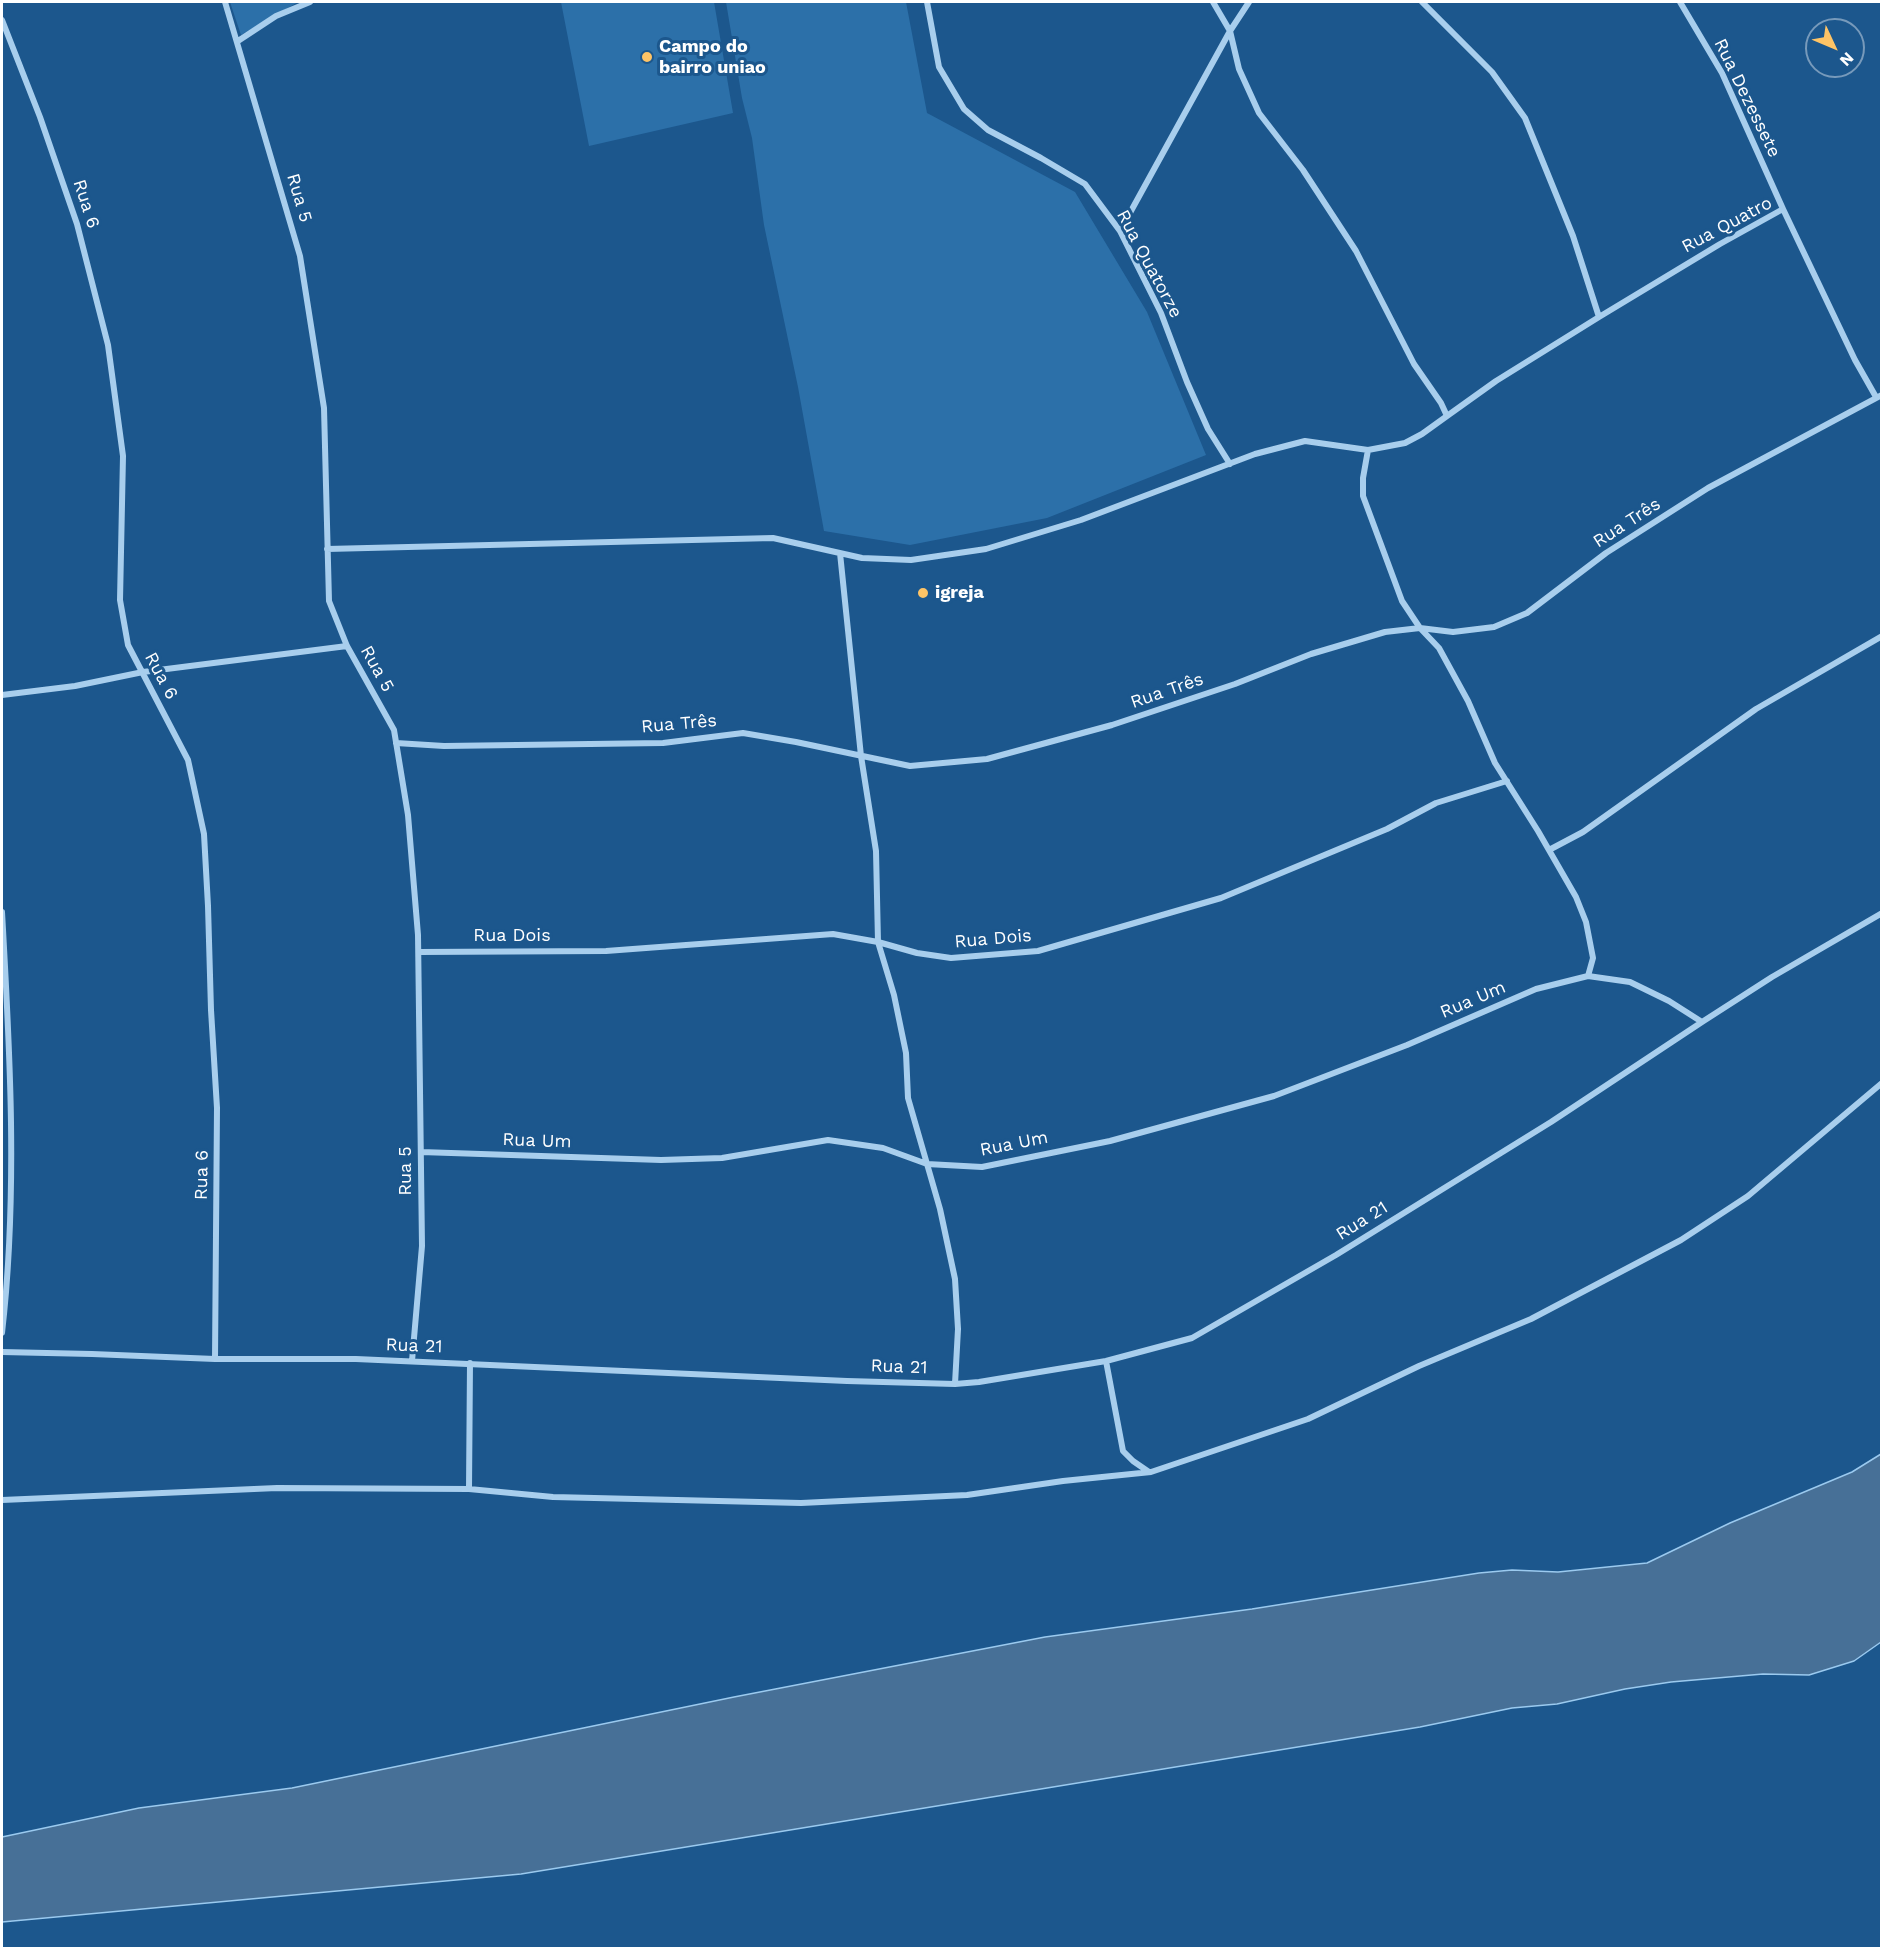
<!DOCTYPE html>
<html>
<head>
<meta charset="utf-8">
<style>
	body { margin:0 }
	#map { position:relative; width:1883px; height:1950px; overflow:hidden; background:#1c578d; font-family:"Work Sans",sans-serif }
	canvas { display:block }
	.frame { position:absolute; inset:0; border:3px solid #fff; pointer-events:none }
	.north { position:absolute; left:1805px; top:18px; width:60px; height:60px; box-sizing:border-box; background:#1c578d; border:2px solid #779abb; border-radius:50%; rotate:134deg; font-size:16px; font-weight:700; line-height:24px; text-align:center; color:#fff }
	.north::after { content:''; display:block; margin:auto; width:21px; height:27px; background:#fec466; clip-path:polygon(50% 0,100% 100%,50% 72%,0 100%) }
</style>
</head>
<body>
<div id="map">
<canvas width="1883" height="1950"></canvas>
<div class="frame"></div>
<div class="north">N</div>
</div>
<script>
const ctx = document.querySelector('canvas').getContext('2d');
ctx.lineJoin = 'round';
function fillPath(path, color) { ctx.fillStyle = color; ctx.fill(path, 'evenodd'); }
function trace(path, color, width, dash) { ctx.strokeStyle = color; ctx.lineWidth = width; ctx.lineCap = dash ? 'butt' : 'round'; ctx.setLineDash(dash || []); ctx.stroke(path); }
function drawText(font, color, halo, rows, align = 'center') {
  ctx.font = font + ' "Work Sans",sans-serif'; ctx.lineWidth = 6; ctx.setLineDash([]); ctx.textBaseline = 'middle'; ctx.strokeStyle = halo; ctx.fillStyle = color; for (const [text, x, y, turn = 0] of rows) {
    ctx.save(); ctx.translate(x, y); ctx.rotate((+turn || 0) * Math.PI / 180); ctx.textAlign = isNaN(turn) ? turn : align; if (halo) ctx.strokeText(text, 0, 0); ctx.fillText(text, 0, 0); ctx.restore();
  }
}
fillPath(new Path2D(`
	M230,2h68l-57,33z
	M561,2h153l19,111 -144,33z
	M726,2h180l21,111 148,79 72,120 59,143 -159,63 -137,27 -86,-14 -26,-144 -34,-162 -12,-87 -10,-40z`), '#2c70a9');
const water = new Path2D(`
	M1881,1454v188l-27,19 -45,14 -46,-1 -92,8 -46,7 -68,15 -45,4 -92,19 -899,147 -519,48v-85l137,-29 153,-20 442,-91 311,-60 207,-28 227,-36 33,-3 46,2 89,-9 83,-40 122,-51z`);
fillPath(water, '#477097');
trace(water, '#9bcaef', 1.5);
trace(new Path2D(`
	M225,2l75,254 24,152 5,193 18,45 47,84 14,85 10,120 4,311 -10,115
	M927,2l12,65 25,42 24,21 53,28 44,26 35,47 41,82 26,69 21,47 22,35
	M1213,2l17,29 9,38 20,44 44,57 53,81 58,113 27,39 6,13 49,-35 103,-64 -26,-81 -48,-118 -33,-46 -70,-70
	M1680,2l42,71 61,136
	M2,20l38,97 37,107 31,121 15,111 -3,144 8,45 60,115 16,74 4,72 3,104 6,98 -2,251
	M238,41l38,-25 34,-14
	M1120,231l110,-200 19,-29
	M1599,317l121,-73 63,-35 72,151 21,37
	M1368,450l37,-7 17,-9 25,-18
	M327,549l446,-11 89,20 49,2 75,-11 95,-29 174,-66 50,-13 63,9 -5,28v18l39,105 18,27 19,20 29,53 27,62 43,68 38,66 10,25 7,36 -5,18 42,6 39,19 33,21 70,-45 110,-64
	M840,553l21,203 15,95 2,91 16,53 12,58 2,45 32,111 15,70 3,50 -3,55
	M2,695l73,-9 68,-14 204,-26
	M396,743l48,3 219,-3 80,-10 53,9 114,24 77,-7 125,-34 123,-41 76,-30 74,-22 35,-4 33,4 41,-5 33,-14 79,-60 102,-65 174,-93
	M1549,850l34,-18 173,-123 126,-73
	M2,912c8,140 16,281 0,421
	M419,952l187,-1 227,-17 45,8 39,11 34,5 87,-7 183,-53 166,-69 49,-26 71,-22
	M421,1152l240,8 61,-2 106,-18 55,8 44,16 55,3 128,-26 164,-45 133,-51 129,-56 52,-13
	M2,1352l90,2 123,5h141l491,22 108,3 24,-2 127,-21 86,-23 144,-83 215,-133 151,-100
	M1106,1361l17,90 10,10 16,11
	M469,1489l1,-126
	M2,1500l275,-12 192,1 84,8 248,6 166,-8 96,-14 88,-9 157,-53 111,-53 112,-47 150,-79 67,-44 134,-113`), '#a8ceed', 6);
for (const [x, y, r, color] of [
	[647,57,6,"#fec466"],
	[923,593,6,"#fec466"]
]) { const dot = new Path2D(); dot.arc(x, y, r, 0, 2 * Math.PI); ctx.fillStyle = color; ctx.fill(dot); trace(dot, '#1c578d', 2); }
drawText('bold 18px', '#fff', '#1c578d', [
	["Campo do",659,47],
	["bairro uniao",659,68],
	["igreja",935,593]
], 'left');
drawText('18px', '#fff', '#1c578d', [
	["Rua Dezessete",1747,98,64],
	["Rua 5",299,198,74],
	["Rua 6",86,204,72],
	["Rua Quatro",1727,225,-28],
	["Rua Quatorze",1149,264,62],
	["Rua Três",1627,523,-33],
	["Rua 5",377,669,61],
	["Rua 6",161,676,62],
	["Rua Três",1167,691,-19],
	["Rua Três",679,724,-5],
	["Rua Dois",512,936],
	["Rua Dois",993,939,-5],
	["Rua Um",1473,1000,-23],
	["Rua Um",537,1141,2],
	["Rua Um",1014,1144,-11],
	["Rua 5",406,1171,-90],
	["Rua 6",202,1175,-89],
	["Rua 21",1362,1221,-32],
	["Rua 21",414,1346,2],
	["Rua 21",899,1367,2]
]);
</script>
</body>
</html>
